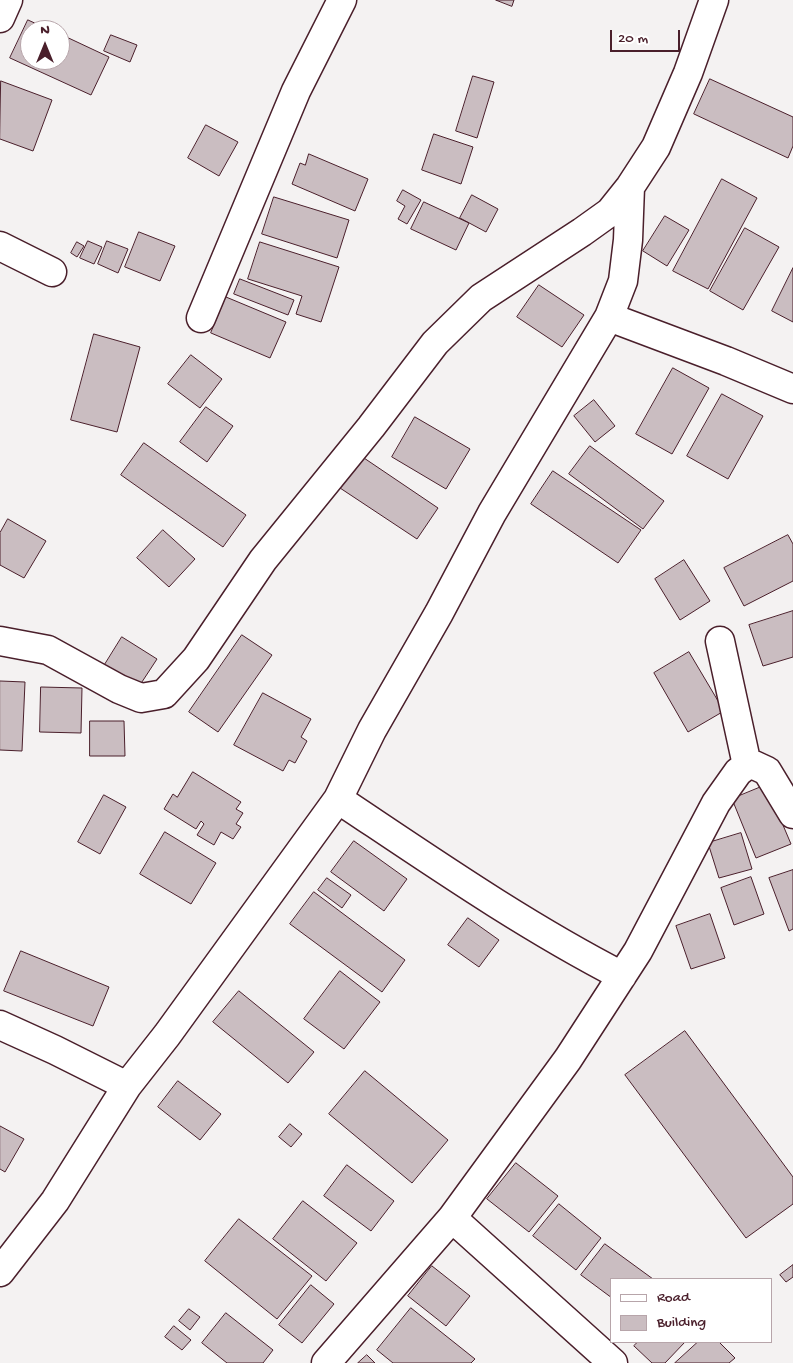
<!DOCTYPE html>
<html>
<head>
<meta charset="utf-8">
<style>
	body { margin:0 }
	#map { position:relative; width:793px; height:1363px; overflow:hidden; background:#f4f2f2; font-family:"Gochi Hand",sans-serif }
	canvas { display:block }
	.legend { position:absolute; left:610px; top:1278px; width:162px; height:65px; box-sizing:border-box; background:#fff; border:1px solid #b7a5aa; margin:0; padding:6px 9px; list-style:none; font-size:15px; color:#4a1f2b }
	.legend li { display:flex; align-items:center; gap:10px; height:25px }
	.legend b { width:25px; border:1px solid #b7a5aa }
	.north { position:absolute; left:20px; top:20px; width:50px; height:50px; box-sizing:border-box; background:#fff; border:1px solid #b7a5aa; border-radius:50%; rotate:0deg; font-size:14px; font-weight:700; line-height:20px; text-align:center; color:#4a1f2b }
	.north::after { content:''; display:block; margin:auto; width:18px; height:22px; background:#4a1f2b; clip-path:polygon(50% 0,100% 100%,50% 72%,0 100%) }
	.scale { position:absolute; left:610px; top:30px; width:70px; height:22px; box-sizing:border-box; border:2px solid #4a1f2b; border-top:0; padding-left:6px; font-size:15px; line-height:18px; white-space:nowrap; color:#4a1f2b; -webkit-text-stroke:4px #fff; paint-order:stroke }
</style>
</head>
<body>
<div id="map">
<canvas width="793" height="1363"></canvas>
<ul class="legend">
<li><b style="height:6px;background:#fff"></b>Road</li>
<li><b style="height:14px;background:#cabdc1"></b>Building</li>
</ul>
<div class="north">N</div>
<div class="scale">20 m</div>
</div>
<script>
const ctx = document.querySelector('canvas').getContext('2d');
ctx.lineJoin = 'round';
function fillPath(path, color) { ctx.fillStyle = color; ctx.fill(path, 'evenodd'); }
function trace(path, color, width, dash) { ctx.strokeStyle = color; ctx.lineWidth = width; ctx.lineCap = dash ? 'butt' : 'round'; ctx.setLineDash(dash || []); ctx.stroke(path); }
const building = new Path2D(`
	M496,0h18l-2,6z
	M28,20l22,10h-20v30h30v-26l49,23 -18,38 -81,-37z
	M111,35l26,10 -7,17 -26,-11z
	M473,76l21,6 -17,56 -21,-7z
	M710,79l83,38v29l-5,12 -94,-44z
	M1,81l51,19 -19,51 -33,-12z
	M206,125l32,17 -19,34 -31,-18z
	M434,134l39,13 -12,37 -39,-14z
	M309,154l59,25 -13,32 -63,-27 8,-21 5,2z
	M722,179l35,19 -49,91 -35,-18z
	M403,190l18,10 -14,24 -9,-5 7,-13 -8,-5z
	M472,195l26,14 -12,23 -26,-14z
	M274,197l75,23 -12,38 -75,-24z
	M424,202l45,21 -13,27 -45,-21z
	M665,216l24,14 -22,36 -24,-15z
	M745,228l34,19 -36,63 -33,-19z
	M139,232l36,14 -15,35 -35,-14z
	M88,241l14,6 -8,17 -14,-6z
	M107,241l21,8 -10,24 -20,-9z
	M77,242l7,4 -7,11 -6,-4z
	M260,242l79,25 -18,55 -25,-8 6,-18 -54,-17z
	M793,268v54l-21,-11z
	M240,279l54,21 -6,15 -54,-21z
	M539,285l45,30 -22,32 -45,-30z
	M226,297l60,25 -16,36 -59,-25z
	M94,334l46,13 -23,85 -46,-12z
	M191,355l31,24 -22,29 -32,-24z
	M673,368l36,20 -37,66 -36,-20z
	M722,394l41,22 -35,63 -41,-23z
	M594,400l21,26 -20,16 -21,-26z
	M206,407l27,19 -26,36 -27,-20z
	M415,417l55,32 -24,40 -54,-32z
	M144,443l102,72 -23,32 -102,-72z
	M590,446l74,55 -21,28 -74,-55z
	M361,456l77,52 -21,31 -77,-51z
	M553,471l88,59 -23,33 -87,-59z
	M8,519l38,22 -22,37 -24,-13v-32z
	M163,530l32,29 -26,28 -32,-29z
	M788,535l5,9v37l-49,25 -20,-38z
	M684,560l26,41 -30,19 -25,-41z
	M793,611v46l-30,9 -14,-41z
	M242,635l30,20 -54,77 -29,-20z
	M122,637l35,22 -19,29 -34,-22z
	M689,652l35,59 -36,21 -34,-59z
	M0,681l25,1 -3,69 -22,-1z
	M41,687l41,1 -1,45 -41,-1z
	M263,693l48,26 -10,18 6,4 -12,22 -6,-3 -6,11 -49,-26z
	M90,721h34l1,35h-35z
	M193,772l48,30 -5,7 7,4 -7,11 5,3 -8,12 -12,-7 -7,13 -17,-10 7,-11 -3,-3 -5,8 -32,-20 9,-15 4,3z
	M766,785l25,59 -35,14 -24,-59z
	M104,795l22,12 -26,47 -22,-12z
	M165,832l51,31 -25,41 -51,-30z
	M741,833l11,36 -33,9 -11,-35z
	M354,841l53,38 -23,32 -53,-39z
	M793,870v59l-4,2 -20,-53z
	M751,877l13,37 -30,11 -13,-37z
	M327,878l24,17 -9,13 -24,-18z
	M314,892l91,68 -23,32 -92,-68z
	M710,914l15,44 -34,11 -15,-43z
	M468,918l31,22 -20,27 -31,-22z
	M21,951l88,36 -16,39 -89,-35z
	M340,971l40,31 -36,47 -40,-30z
	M239,991l75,61 -26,31 -75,-61z
	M685,1031l108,146v27l-47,34 -121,-163z
	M365,1071l83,69 -36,43 -83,-69z
	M178,1081l43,33 -21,26 -42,-33z
	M290,1124l12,10 -11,13 -12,-10z
	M0,1126l24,13 -19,33 -5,-3z
	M516,1163l42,33 -29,36 -42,-33z
	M347,1165l47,36 -23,30 -47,-35z
	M303,1201l54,42 -31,38 -53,-42z
	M559,1204l42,34 -25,32 -43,-34z
	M239,1219l73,57 -35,43 -72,-58z
	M605,1244l48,35h-41v19l-31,-23z
	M793,1265v12l-7,5 -6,-7z
	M432,1266l38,30 -24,30 -38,-30z
	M311,1285l23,19 -32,39 -23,-18z
	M411,1308l64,51 -4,4h-78l-16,-13z
	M189,1309l11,8 -10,13 -11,-9z
	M226,1313l47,37 -10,13h-36l-25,-20z
	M174,1326l17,14 -9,10 -17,-13z
	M638,1342h47l-20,21h-13l-18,-17z
	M698,1342h21l16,16 -6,5h-54z
	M367,1355l8,8h-17z`);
fillPath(building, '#cabdc1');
trace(building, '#4a1f2b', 1);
const minor = new Path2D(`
	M0,18l8,-18
	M0,246l52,26
	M609,317l117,44 67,28
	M201,318l95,-227 46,-91
	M0,641l48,9 71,39 22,9 23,-4 32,-35 67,-99 108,-133 64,-84 46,-45 101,-66 28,-20 20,-25 26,-40 32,-74 26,-73
	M720,641l27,124
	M338,799c93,62 185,126 284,177
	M0,1025l55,25 72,36
	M452,1218l161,145
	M0,1272l55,-71 72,-115 40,-51 171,-236 34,-69 67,-117 53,-100 117,-196 14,-36 5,-41 2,-53
	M326,1363l126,-145 116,-159 70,-108 78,-148 22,-31 9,-7h7l13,6 26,43`);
trace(minor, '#4a1f2b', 31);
trace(minor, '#fff', 28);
</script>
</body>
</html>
